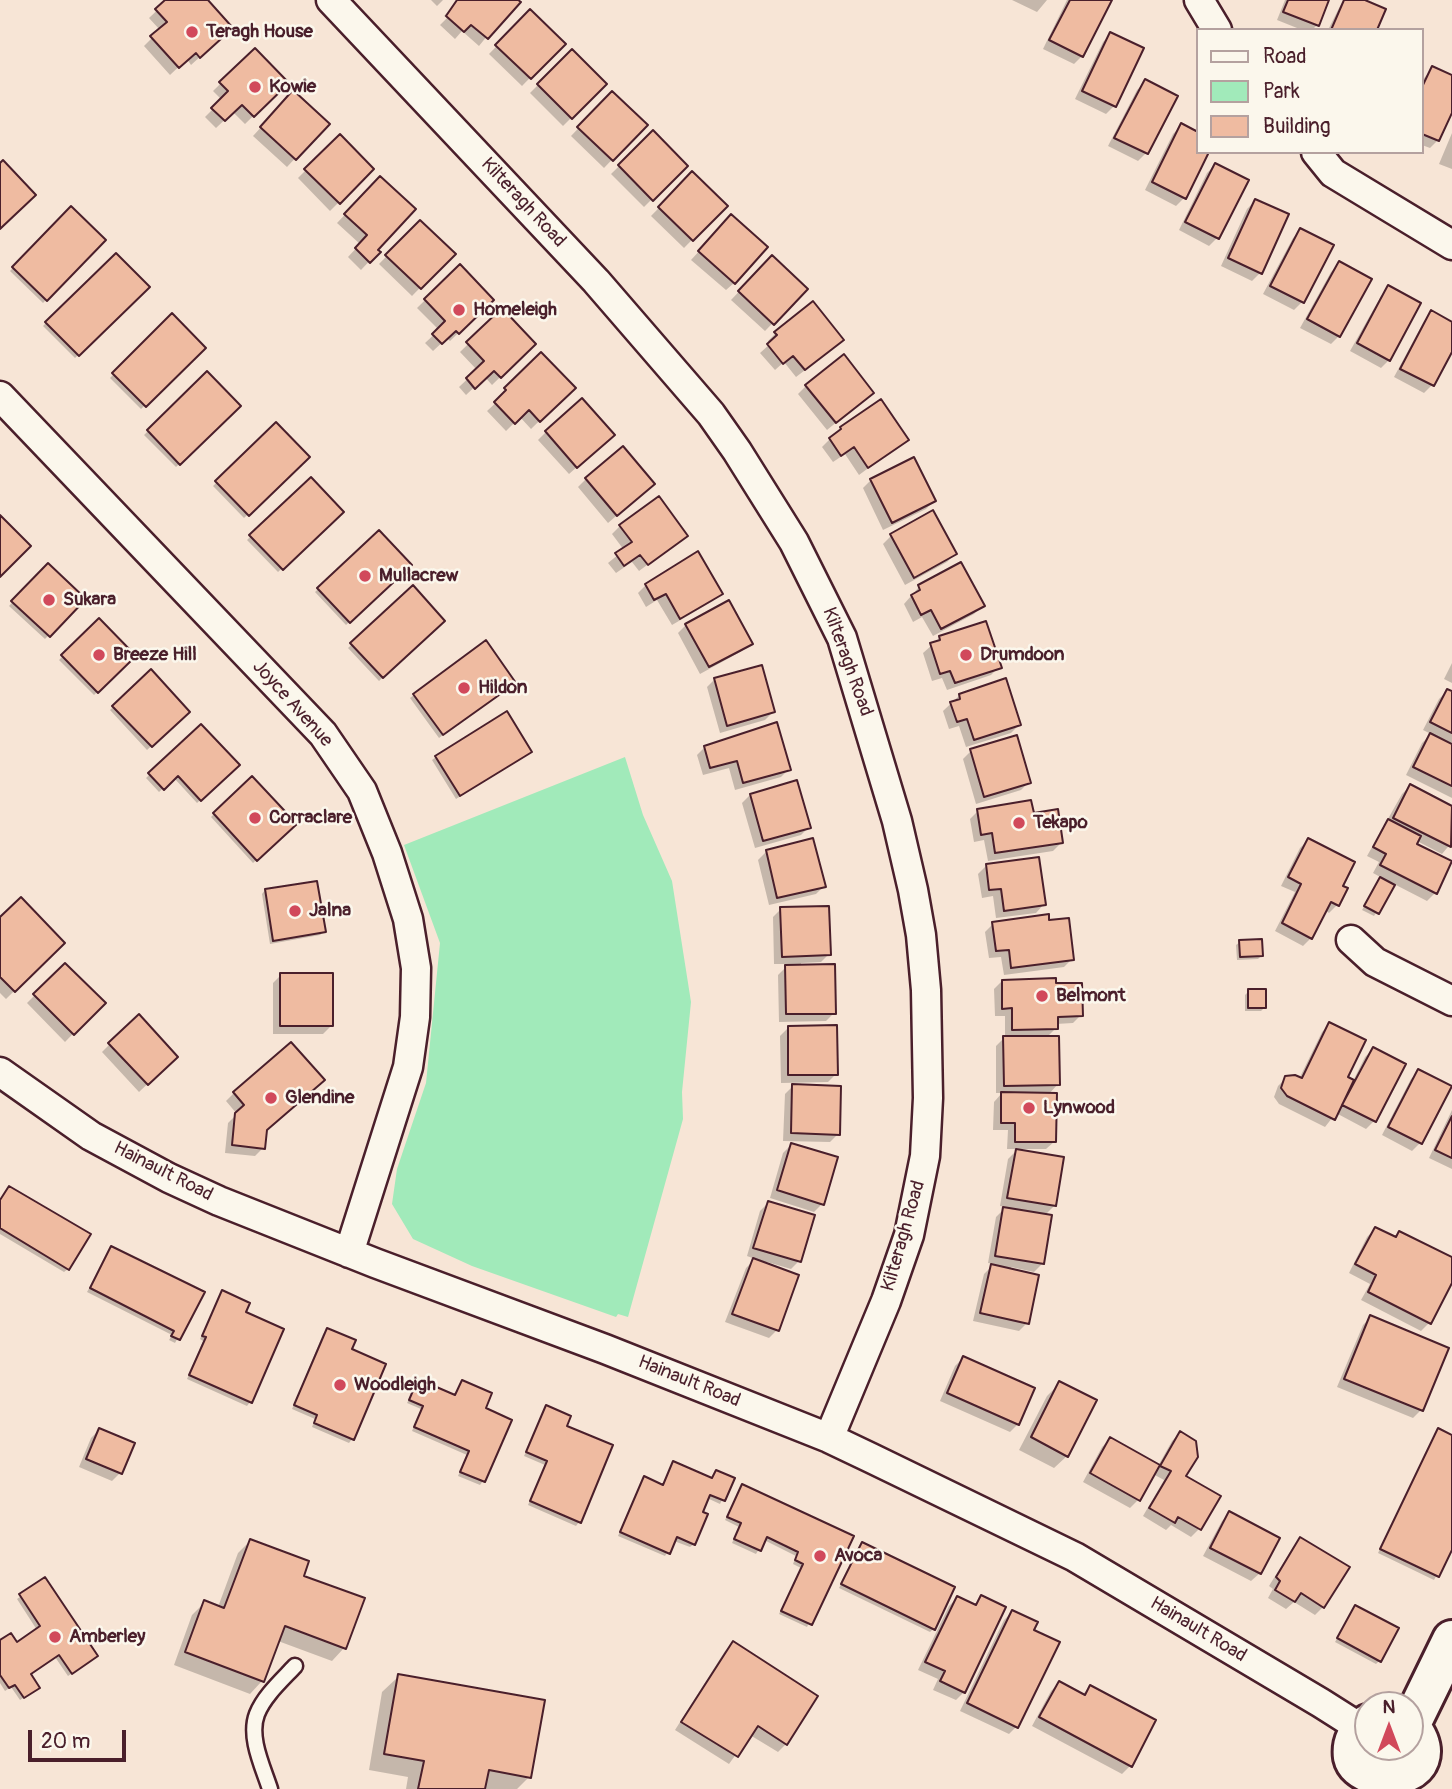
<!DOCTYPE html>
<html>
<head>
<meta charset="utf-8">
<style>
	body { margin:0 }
	#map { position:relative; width:1452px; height:1789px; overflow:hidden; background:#f7e5d6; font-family:Pangolin,sans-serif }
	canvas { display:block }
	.legend { position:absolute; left:1196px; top:28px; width:228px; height:126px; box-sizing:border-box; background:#fbf7ec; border:2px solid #b4a19f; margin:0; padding:9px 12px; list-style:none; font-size:21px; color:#4a1f2b }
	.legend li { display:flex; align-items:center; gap:14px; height:35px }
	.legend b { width:35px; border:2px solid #b4a19f }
	.north { position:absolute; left:1354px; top:1691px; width:70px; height:70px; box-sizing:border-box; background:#fbf7ec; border:2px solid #b4a19f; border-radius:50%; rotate:0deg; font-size:19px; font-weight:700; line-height:28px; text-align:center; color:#4a1f2b }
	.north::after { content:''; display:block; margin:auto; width:24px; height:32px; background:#d1495b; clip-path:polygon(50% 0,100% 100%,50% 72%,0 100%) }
	.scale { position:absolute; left:28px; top:1730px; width:98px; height:32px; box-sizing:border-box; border:4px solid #4a1f2b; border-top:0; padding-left:9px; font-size:21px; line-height:24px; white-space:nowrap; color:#4a1f2b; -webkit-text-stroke:5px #fbf7ec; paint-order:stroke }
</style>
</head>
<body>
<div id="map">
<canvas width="1452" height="1789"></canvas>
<ul class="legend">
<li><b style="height:9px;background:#fbf7ec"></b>Road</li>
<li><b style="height:19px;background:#a1eaba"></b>Park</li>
<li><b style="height:19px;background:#efbba1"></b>Building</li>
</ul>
<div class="north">N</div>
<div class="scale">20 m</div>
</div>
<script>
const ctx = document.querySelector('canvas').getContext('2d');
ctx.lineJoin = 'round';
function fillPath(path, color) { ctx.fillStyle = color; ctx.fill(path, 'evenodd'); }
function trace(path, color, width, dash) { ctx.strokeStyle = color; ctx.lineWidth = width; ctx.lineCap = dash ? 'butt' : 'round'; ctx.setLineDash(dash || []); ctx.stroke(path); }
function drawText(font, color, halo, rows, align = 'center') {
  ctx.font = font + ' Pangolin,sans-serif'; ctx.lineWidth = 5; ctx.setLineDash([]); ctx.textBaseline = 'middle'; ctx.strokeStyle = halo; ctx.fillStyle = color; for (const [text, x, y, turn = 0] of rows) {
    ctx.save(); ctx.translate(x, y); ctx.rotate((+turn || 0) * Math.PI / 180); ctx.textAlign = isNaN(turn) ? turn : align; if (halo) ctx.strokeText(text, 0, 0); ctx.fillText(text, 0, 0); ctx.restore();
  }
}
fillPath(new Path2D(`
	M625,757l18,58 29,66 19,121 -9,90 1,27 -55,198 -10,-3 -2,3 -144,-51 -59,-27 -21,-35 5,-35 29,-86 14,-140 -36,-98z`), '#a1eaba');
fillPath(new Path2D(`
	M168,0h37l18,36 -32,29 -4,-6 -17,16 -26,-29 16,-16 -11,-12z
	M431,0h12l-6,6z
	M458,0h58l-37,46 -17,-15 -7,8 -15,-14 7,-7 -3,-2z
	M1012,0h35l-10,12z
	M1067,0h43l-28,56 -8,8 -31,-15z
	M1285,0h42l-10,25 -5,5h-10l-25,-10z
	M1343,0h17l15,30h-47z
	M530,12l33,32 -41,42 -33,-32z
	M1111,34l3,72 -8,8 -31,-15 28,-57z
	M255,50l32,33 -42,41 -12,-12 -17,16 -11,-11 17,-17 -9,-9z
	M572,51l33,33 -42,42 -33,-33z
	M1432,68l20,9v32l-14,31 -8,8 -8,-3v-64z
	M1145,82l30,15 -29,56 -8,8 -30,-15 29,-56z
	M612,93l33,32 -41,43 -33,-32z
	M285,101l42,23 -40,43 -34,-31z
	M1181,126l17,8v18l-14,46 -8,8 -31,-16 28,-56z
	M653,133l32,33 -41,41 -33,-33z
	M1452,133v36l-13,-5z
	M340,136l32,33 -42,42 -32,-33z
	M1215,165l2,73 -8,8 -30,-16 28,-57z
	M692,174l33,32 -41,42 -33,-32z
	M380,178l-4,72 2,2 -17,18 -13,-13 12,-13 -23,-21z
	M1255,201l5,72 -8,8 -31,-15 26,-57z
	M71,208l32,32 -60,63 -33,-32z
	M420,222l33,32 -41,42 -33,-32z
	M724,224l10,59 -8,7 -35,-30z
	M1301,230l31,16 -30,56 -8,8 -31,-16 30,-56z
	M116,255l31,32 -72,71 -32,-32z
	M772,257l34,32 -41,42 -34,-31z
	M1339,264v72l-8,8 -31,-16 31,-56z
	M459,267l33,33 -42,41 -3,-3 -14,13 -8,-8 14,-13 -22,-22z
	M1389,288v72l-8,8 -31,-17 31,-55z
	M502,311l32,33 -42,41 -7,-8 -19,18 -7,-8 18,-17 -17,-18z
	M1432,313l20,11v24l-20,37 -8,8 -30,-16 30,-56z
	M172,316l31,32 -62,61 -31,-31z
	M776,333l58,15 -38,29 -12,-15 -9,8 -15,-17 10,-9 -2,-3z
	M541,355l32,33 -42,41 -11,-12 -14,14 -19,-20 13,-12 -2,-2z
	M207,374l32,32 -63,61 -32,-32z
	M806,386l66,7 -45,37 -29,-36z
	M276,425l31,32 -63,61 -31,-32z
	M841,428l65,12 -47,35 -14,-21 -12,8 -11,-15z
	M546,432l58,11 -35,31 -31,-34z
	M913,459l21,42 -8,8 -43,21 -20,-42 8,-8z
	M310,479l31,33 -63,60 -31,-32z
	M586,479l58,13 -36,31 -30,-36z
	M933,513l22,41 -8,8 -42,23 -22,-41 8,-8z
	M620,526l66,10 -47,35 -7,-9 -16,11 -8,-10 16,-13 -12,-16z
	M379,532l31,33 -64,60 -31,-33z
	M48,565l36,34 -39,40 -36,-33z
	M646,585l75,8 -8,8 -41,24 -15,-25 -11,7 -8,-14z
	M919,587l63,19 -8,8 -41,22 -11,-19 -9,5 -9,-18z
	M412,588l31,33 -64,60 -31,-33z
	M99,621l35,35 -40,39 -35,-35z
	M686,625l64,18 -8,8 -42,23 -22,-41z
	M940,638l59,29 -8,8 -44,15 -5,-12 -10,3 -9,-28z
	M1452,663v20l-8,-4z
	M151,672l37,40 -41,38 -37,-40z
	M715,679l58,33 -8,8 -45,13 -13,-46z
	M510,686l-71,52 -29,-40 4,-3z
	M1447,691l5,2v105l-46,-23 16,-32 9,-9 -8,-4 16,-31z
	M960,695l59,30 -8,8 -45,14 -7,-21 -10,3 -6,-18z
	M201,726l37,39 -41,38 -23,-25 -15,14 -13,-14z
	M705,747l84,22 -8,8 -46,13 -6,-22 -26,7 -6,-20z
	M971,751l58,31 -8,8 -45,14 -13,-45z
	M527,755l-71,44 -24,-39 4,-3z
	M251,779l43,45 -41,39 -42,-46z
	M1410,786l42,21v35l-10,12 -25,-13 -2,3 36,18 -16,31 -8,8 -33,-17 -20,32 -12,-6 20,-32 -9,-5 6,-11 -12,-6 35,-62z
	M750,795l59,32 -8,8 -46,13 -13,-45z
	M978,811l54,4 29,28 -8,8 -65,10 -4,-21 -10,2 -4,-23z
	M1308,840l33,46 -4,19 -8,8 -4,-3 -14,28 -8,8 -28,-15 20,-39 -14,-6 19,-38z
	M766,852l58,34 -8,8 -47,11 -11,-45z
	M986,866l58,38 -8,9 -40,5 -3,-22 -11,2 -4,-24z
	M265,890l59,42 -4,3 -50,9 -8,-50z
	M781,909l48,45 -8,8 -20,1v3l33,47 -8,8 -47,1 -1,-47 11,-11h-15l-1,-47z
	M0,920l63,23 -57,56 -6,-6z
	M1048,922l24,37 -8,8 -60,8 -3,-18 -12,1 -4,-26 8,-8z
	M1240,942l21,14 -3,3 -21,1 -1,-15z
	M65,965l38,38 -38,39 -38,-39z
	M281,975l50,51 -8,8h-50v-51z
	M1002,981l53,4 26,30 -8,8 -17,1v4l-9,9 11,47 -10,11 7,46 -9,8h-39l1,-19h-15l1,-28 8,-9h-6v-47l9,-9v-21h-10l-1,-27z
	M1249,991l15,17 -3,3h-16v-16z
	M1330,1024l15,54 8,3 12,-24 8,-8 1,72 -8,8 -30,-16 -11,14 -46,-23 -5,-7 4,-11 8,-8 13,1 23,-47z
	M788,1028l48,46 -8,8 -47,1 -1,-47z
	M110,1044l66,13 -37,35 -37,-40z
	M1419,1071l30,16 -29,56 -8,8 -30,-16 29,-56z
	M793,1086l45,48 -8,8 -47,-1 2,-47z
	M315,1088l-50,43 -2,17 -8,8 -30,-3 3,-30 9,-9 -11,-13 8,-8z
	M1452,1110v59l-23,-11z
	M791,1145l31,59 -8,8 -44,-14 13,-45z
	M1017,1150l38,55 -11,11 -2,48 -8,8 -23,-5 16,56 -8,8 -46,-10 11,-47 10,-10 -6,-1 8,-46 10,-10 -6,-1 8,-47z
	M9,1188l59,81 -4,3 -64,-38v-34z
	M768,1203l31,58 -8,8 -24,-7 10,68 -8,8 -44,-16 21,-54 9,-9 -8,-3 13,-45z
	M1375,1229l19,9 6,-5 52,26v20l-23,44 -8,8 -60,-31 9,-16 -21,-11 18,-36z
	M111,1248l91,45 -27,50 -6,-3 3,-5 -85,-43z
	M222,1293l21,20 7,89 -3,4 -60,-27 16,-38 -3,-2z
	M1371,1317l50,93 -8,8 -76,-31 26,-62z
	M327,1330l25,109 -3,4 -37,-16 3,-8 -23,-10 31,-75z
	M963,1358l55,66 -8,8 -70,-31 15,-35z
	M419,1381l35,15 8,-14 21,27v72l-3,4 -22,-9 9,-21 -55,-24 9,-22 -14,-6z
	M1060,1383l7,73 -13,12 -35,-18 28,-54z
	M546,1407l19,20 14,95 -3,4 -48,-21 17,-40 -21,-9z
	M99,1430l21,43 -8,8 -33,-14 12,-29z
	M1439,1430l13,7v109l-18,34 -56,-27z
	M1180,1433l4,44 34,20 -19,32 -8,8 -20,-12 -5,5 -23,-14 21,-36 -11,-6 -15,26 -8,8 -47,-26 19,-35 8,-8 48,27 14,-25z
	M673,1463l38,16 5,-7 16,7 -12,25 -13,-6 -6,15 -7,31 -4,3 -16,-6 -9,15 -47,-20 23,-54 3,-4 18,8z
	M743,1486l108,51 -44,90 -28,-13 22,-46 -8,-4 3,-8 -32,-16 -8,14 -24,-11 7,-16 -14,-7z
	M1230,1513l30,60 -9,8 -48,-25 19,-35z
	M1301,1539l22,68 -8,8 -21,-13 -8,7 -18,-11 5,-9 -4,-3 24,-39z
	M250,1541l51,36 43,71 -12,13 -54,-20 -16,40 -12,13 -76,-29 18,-50 13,-13 13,5 20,-54z
	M862,1544l71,85 -3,3 -91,-44z
	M45,1579l47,81 -24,16 -13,-19 -26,18 5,16 -14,9 -9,-13 -6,4 -5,-8v-41l16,2 21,-14 -20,-31z
	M982,1597l-18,95 -8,8 -23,-10 5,-11 -20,-9 31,-64 8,-8 16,8z
	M1355,1607l24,54 -3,3 -41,-22z
	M1012,1612l20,18 -15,96 -8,8 -49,-23 44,-91z
	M733,1643l53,101 -8,8 -28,-17 -21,29 -54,-34 50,-79z
	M399,1676l130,101 -12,12h-111l2,-12 -39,-7 13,-78z
	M1059,1683l23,12 8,-8 40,79 -8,8 -90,-48 19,-35z`), '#0003');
const building = new Path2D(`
	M165,0h43l25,28 -33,30 -4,-5 -17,15 -29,-32 17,-14 -12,-13z
	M457,0h61l3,2 -33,37 -17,-14 -7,7 -18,-16z
	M1070,0h42l-29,57 -34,-17z
	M1288,0h41l-10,26 -36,-14z
	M1344,0h21l21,9 -9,21h-46z
	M530,9l36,35 -35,35 -36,-34z
	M1110,32l34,16 -28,59 -34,-16z
	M255,48l34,35 -35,34 -12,-12 -17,16 -14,-13 17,-17 -9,-9z
	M572,49l35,35 -35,35 -35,-35z
	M1432,66l20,9v38l-13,28 -17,-7v-47z
	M1145,79l33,17 -30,58 -34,-16z
	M293,90l37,34 -34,36 -36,-33z
	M612,91l36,34 -35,36 -36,-34z
	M1181,123l17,9v20h11l-23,47 -34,-17z
	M653,130l35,36 -35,35 -35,-36z
	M340,134l34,35 -34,35 -36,-35z
	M3,160l33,35 -36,34v-66z
	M1215,163l34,17 -30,59 -34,-17z
	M692,171l36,35 -35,35 -35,-34z
	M380,176l36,33 -38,41 3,2 -11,11 -15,-15 12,-13 -23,-21z
	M1255,199l34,15 -27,60 -34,-16z
	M71,206l35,34 -59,61 -35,-34z
	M731,214l37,33 -33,37 -37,-33z
	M420,220l36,34 -35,35 -36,-34z
	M1300,228l34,17 -30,58 -34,-17z
	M116,253l34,34 -71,69 -34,-34z
	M772,255l36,34 -34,36 -36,-34z
	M1339,261l33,18 -32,58 -33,-18z
	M460,264l34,36 -35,34 -3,-3 -14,13 -10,-10 13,-13 -21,-22z
	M1388,285l33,18 -31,58 -33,-18z
	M813,301l31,39 -39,30 -12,-14 -10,8 -16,-20 10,-9 -3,-3z
	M502,308l34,36 -35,34 -7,-7 -19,18 -9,-11 18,-17 -18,-19z
	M1431,310l21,12v30l-18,34 -34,-17z
	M172,313l34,35 -60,59 -34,-34z
	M541,352l35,36 -36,34 -11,-12 -14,14 -21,-22 12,-12 -2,-2z
	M844,354l30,39 -38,30 -31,-38z
	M207,371l34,35 -61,59 -33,-35z
	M582,398l33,37 -38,33 -32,-37z
	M881,399l28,41 -41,28 -14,-21 -13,9 -12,-18 12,-9 -1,-2z
	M276,422l34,35 -61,59 -34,-35z
	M623,446l32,38 -38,32 -32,-38z
	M914,457l22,44 -44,22 -22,-44z
	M311,477l33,35 -61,58 -34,-35z
	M659,496l29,40 -40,29 -8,-10 -16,11 -9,-13 17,-11 -13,-17z
	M933,510l24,44 -43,24 -24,-44z
	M0,515l31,31 -31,31z
	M379,530l33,35 -62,58 -33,-35z
	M698,551l25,43 -43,25 -14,-25 -12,6 -9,-16z
	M961,562l24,44 -44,23 -10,-19 -10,5 -10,-20 9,-5 -2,-5z
	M48,563l38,36 -36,38 -39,-36z
	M413,585l32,36 -62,57 -33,-35z
	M729,600l24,44 -44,23 -24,-43z
	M99,618l37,38 -38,37 -37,-38z
	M986,621l16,47 -47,15 -5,-12 -10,3 -10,-31 10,-3 -1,-4z
	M486,640l30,43 -73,52 -30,-41z
	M762,665l13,47 -48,14 -13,-48z
	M151,669l39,43 -38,35 -40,-41z
	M1006,678l15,47 -47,15 -7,-21 -10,3 -7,-20 10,-3 -1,-5z
	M1447,689l5,2v42l-22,-11z
	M507,711l25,41 -72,44 -25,-40z
	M777,722l14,48 -48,13 -6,-22 -27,7 -6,-22z
	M201,724l39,41 -39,36 -23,-25 -14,14 -16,-17z
	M1430,733l22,11v42l-39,-19z
	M1017,735l14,48 -47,14 -14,-48z
	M252,776l45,48 -40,37 -44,-48z
	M797,780l14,48 -48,13 -13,-47z
	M1410,784l42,22 -1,41 -58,-29z
	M1031,800l3,13 24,-4 5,34 -68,10 -3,-20 -11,2 -4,-26z
	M1388,819l33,17 -4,8 35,17 -15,33 -57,-29 6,-11 -13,-7z
	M813,838l13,49 -49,11 -11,-48z
	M1308,838l47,24 -12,24 5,2 -9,18 -8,-4 -19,37 -30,-16 19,-39 -13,-7z
	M1039,857l7,48 -42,6 -3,-22 -12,1 -3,-26z
	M1380,877l15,8 -16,29 -15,-8z
	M317,881l9,51 -53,9 -8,-52z
	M21,897l44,46 -50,49 -15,-15v-60z
	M829,906l2,49 -49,2 -2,-50z
	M1049,914v6l20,-2 5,42 -63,8 -2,-18 -13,1 -4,-29z
	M1262,939l1,17 -23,1 -1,-17z
	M65,963l41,40 -32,32 -41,-41z
	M835,964l1,50h-50l-1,-49z
	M280,973h53v53h-53z
	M1056,978v5h26l1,33 -25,1v12l-46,1v-22l-10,1v-29z
	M1248,989h18v19h-18z
	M139,1014l39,43 -30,28 -40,-42z
	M1329,1022l37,18 -18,37 6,3 -19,40 -48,-24 -6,-8 4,-12 10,-1 7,3z
	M837,1025l1,50h-50v-49z
	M1003,1036h56l1,49 -56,1z
	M291,1042l34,38 -58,50 -2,19 -33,-4 3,-32 9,-8 -11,-13z
	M1373,1047l33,17 -30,58 -34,-17z
	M1418,1069l34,17 -30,58 -34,-17z
	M792,1084l49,2 -1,49 -49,-2z
	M1001,1092l56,1 -1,49h-41v-19h-14z
	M1452,1116v42l-17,-8z
	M791,1143l47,14 -14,48 -47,-15z
	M1016,1149l48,8 -8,49 -49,-8z
	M9,1186l82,48 -22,36 -69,-42v-28z
	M768,1201l47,14 -14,47 -48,-14z
	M1003,1207l49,8 -8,49 -49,-8z
	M1375,1227l21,10 3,-6 53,26v26l-21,41 -63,-32 8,-17 -21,-11z
	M111,1246l94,46 -25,48 -9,-4 3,-5 -84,-43z
	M753,1258l46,17 -20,56 -47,-17z
	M991,1264l48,11 -10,49 -49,-11z
	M222,1290l28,13 -4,9 38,17 -32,74 -63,-28 17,-38 -4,-1z
	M1370,1315l79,33 -26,63 -79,-32z
	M327,1328l29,12 -4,9 34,15 -32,76 -40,-17 3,-8 -23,-10z
	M963,1356l72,32 -16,37 -72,-32z
	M418,1379l37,16 7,-15 30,13 -6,15 26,12 -27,62 -25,-10 9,-21 -55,-24 9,-21 -14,-6z
	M1059,1381l38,19 -29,57 -37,-20z
	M546,1405l25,11 -4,10 46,19 -32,78 -51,-22 17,-40 -21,-9z
	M99,1428l36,15 -13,31 -36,-15z
	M1438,1428l14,7v115l-13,27 -59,-28z
	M1180,1431l16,10 2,16 -12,19 35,20 -20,34 -23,-13 -3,6 -26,-15 22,-37 -11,-5z
	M1110,1437l50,28 -20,36 -50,-28z
	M673,1461l39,17 4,-8 19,8 -10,23 -15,-6 -7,17 5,2 -13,31 -18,-8 -7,17 -50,-22 24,-56 19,9z
	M742,1484l112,52 -42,89 -31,-14 22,-47 -8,-4 3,-8 -31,-15 -6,14 -27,-12 7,-16 -14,-6z
	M1229,1511l51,27 -19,36 -51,-26z
	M1300,1537l50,30 -26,41 -23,-15 -6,9 -20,-12 5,-9 -4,-4z
	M250,1539l59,22 -5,15 61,22 -19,51 -61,-23 -21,56 -79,-30 19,-52 20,8z
	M862,1542l93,45 -20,43 -94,-46z
	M45,1577l53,79 -26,18 -13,-19 -28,19 9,14 -16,10 -9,-13 -6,3 -9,-13v-35l11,-7 6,9 23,-16 -21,-32z
	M981,1595l25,12 -41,86 -25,-12 5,-10 -20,-9 32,-66 19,9z
	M1355,1605l44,23 -18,34 -44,-24z
	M1012,1610l26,12 -4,8 26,12 -42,86 -51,-25z
	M733,1641l85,55 -31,49 -29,-19 -20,31 -57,-35z
	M398,1674l147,26 -14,78 -42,-8 -4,19h-67l6,-28 -40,-7z
	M1059,1681l26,14 5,-10 66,35 -24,47 -93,-50z`);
fillPath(building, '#efbba1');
trace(building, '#4a1f2b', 2);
const service = new Path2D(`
	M270,1789c-7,-22 -22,-52 -13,-75 7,-18 25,-34 38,-48`);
const minor = new Path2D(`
	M331,0l265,281 115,133 26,37 57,91 48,96 55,183 16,69 8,45 5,55 2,108 -3,58 -16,79 -23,66 -57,137
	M1199,0l18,30
	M1316,152l17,21 119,72
	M0,396l323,338 39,57 25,62 21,66 8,49 -1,49 -7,50 -59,186
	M1351,940l24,22 77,39
	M0,1072l91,64 78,42 50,23 156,62 230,86 224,89 42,20 204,99 246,146 41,26`);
const secondary = new Path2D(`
	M1368,1724c-11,8 -17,19 -15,33 7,32 99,24 57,-31
	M1410,1726l42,-86`);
trace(service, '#4a1f2b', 19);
trace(minor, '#4a1f2b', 33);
trace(secondary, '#4a1f2b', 44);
trace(service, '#fbf7ec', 14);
trace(minor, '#fbf7ec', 28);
trace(secondary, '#fbf7ec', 38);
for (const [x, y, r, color] of [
	[192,32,7,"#d1495b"],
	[255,87,7,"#d1495b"],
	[459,310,7,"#d1495b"],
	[365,576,7,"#d1495b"],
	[49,600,7,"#d1495b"],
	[99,655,7,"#d1495b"],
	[966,655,7,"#d1495b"],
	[464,688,7,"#d1495b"],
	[255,818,7,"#d1495b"],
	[1019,823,7,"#d1495b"],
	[295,911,7,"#d1495b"],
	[1042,996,7,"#d1495b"],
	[271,1098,7,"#d1495b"],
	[1029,1108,7,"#d1495b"],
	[340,1385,7,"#d1495b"],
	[820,1556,7,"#d1495b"],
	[55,1637,7,"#d1495b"]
]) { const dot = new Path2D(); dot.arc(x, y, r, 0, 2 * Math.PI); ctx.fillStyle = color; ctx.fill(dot); trace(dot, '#fbf7ec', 2.5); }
drawText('bold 19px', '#4a1f2b', '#fbf7ec', [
	["Teragh House",206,32],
	["Kowie",269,87],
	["Homeleigh",473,310],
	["Mullacrew",379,576],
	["Sukara",63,600],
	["Breeze Hill",113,655],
	["Drumdoon",980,655],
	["Hildon",478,688],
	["Corraclare",269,818],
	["Tekapo",1033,823],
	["Jalna",309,911],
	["Belmont",1056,996],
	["Glendine",285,1098],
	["Lynwood",1043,1108],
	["Woodleigh",354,1385],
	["Avoca",834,1556],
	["Amberley",69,1637]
], 'left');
drawText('19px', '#4a1f2b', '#fbf7ec', [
	["Kilteragh Road",523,203,47],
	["Kilteragh Road",847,662,70],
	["Joyce Avenue",292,704,48],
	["Hainault Road",163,1172,27],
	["Kilteragh Road",904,1236,-74],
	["Hainault Road",689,1382,22],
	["Hainault Road",1198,1630,31]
]);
</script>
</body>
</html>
